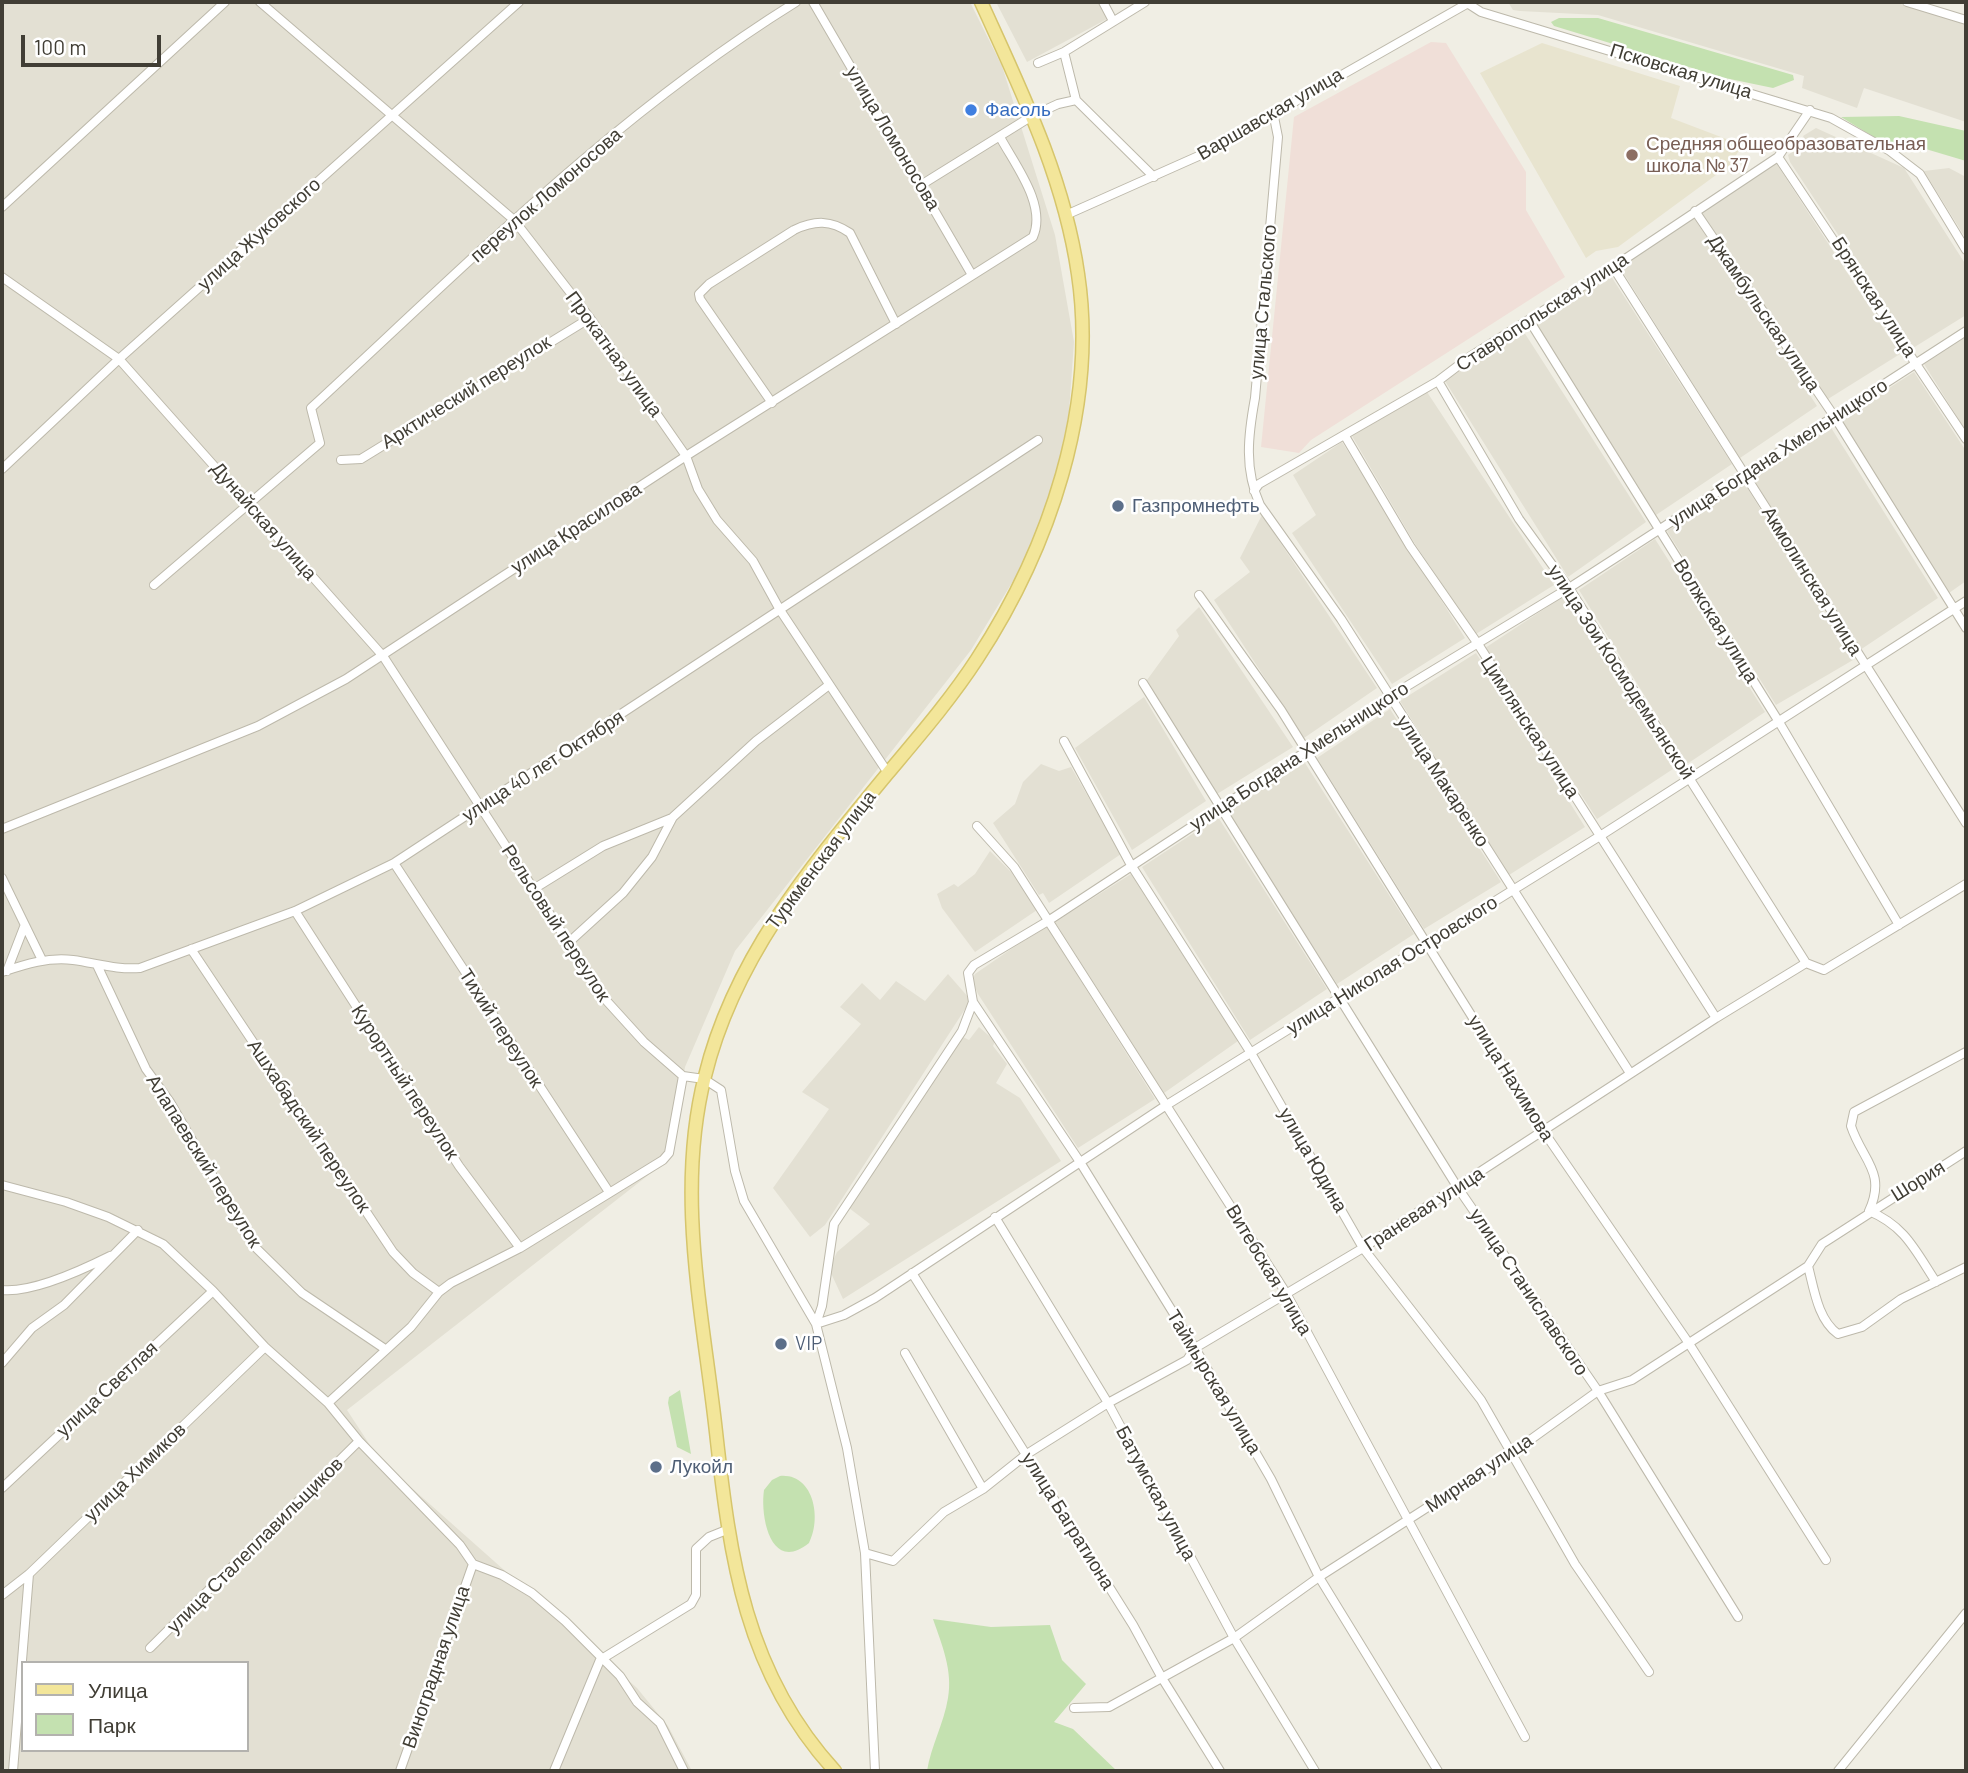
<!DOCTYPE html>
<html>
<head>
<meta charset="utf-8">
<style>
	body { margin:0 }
	#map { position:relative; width:1968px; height:1773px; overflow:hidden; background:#f0eee4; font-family:Barlow,sans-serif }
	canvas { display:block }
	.frame { position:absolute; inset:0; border:4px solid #413e35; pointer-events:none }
	.legend { position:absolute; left:21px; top:1661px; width:228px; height:91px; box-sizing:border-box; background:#fff; border:2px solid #b3b2ae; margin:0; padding:9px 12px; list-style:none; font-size:21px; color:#413e35 }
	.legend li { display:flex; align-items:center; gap:14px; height:35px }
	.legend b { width:35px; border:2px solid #b3b2ae }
	.scale { position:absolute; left:21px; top:35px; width:140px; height:32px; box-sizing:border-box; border:4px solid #413e35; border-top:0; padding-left:9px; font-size:21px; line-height:24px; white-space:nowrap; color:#413e35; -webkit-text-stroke:5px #fff; paint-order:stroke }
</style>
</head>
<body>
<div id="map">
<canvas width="1968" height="1773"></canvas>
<div class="frame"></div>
<ul class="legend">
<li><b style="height:9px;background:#f3e69a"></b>Улица</li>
<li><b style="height:19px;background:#c4e1b0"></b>Парк</li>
</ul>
<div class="scale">100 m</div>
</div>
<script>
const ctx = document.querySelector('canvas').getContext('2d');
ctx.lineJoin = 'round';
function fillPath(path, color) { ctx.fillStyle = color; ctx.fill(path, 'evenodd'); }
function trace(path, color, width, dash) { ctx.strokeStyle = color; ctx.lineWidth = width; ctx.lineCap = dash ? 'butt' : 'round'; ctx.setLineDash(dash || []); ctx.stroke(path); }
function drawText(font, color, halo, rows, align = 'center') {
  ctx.font = font + ' Barlow,sans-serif'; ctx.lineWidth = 5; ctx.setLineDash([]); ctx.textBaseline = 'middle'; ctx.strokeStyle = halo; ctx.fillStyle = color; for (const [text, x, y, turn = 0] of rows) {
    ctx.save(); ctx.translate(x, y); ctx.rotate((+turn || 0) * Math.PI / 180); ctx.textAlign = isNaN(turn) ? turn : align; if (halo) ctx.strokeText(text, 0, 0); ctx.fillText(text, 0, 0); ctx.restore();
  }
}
fillPath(new Path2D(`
	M2,2h968l32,64 53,169 19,107 -5,70 -14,70 -28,76 -56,92 -236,301 -50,116 -16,92 -322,251 32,49 258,229 31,38 24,45h-690zM23,1663h224v87h-224z
	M996,2h112l-1,17 -80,43z
	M1508,2h386l72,22v98l-102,-34 -7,20 -55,-20 2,-12 -206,-61 -78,-4 -7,-1z
	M1816,128l88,40 62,97v50l-53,33 -123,-186 -2,-7 18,-13 -3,-6z
	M1776,163l124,191 -72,45 -127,-187z
	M1949,168l17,9v62l-42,-68z
	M1693,216l124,190 -77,52 -121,-192z
	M1609,273l123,191 -76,51 -123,-195z
	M1522,329l124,193 -78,55 -123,-196z
	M1966,337v94l-42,-67z
	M1914,372l52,79v130l-17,12 -108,-174z
	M1427,392l127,193 -78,49 -61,-90 -63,-108z
	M1830,426l108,172 -78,52 -109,-175z
	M1342,442l123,196 -73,46 -100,-151 24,-18 -23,-40z
	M1743,481l110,179 -77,45 -109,-174z
	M1262,515l115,173 -73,50 -90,-138 36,-28 -10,-14z
	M1655,539l110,173 -78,52 -108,-174z
	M1567,594l106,175 -76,50 -112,-171z
	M1199,607l94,140 -76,47 -70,-114 32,-44 -3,-6z
	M1476,653l109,174 -76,48 -109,-174z
	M1144,697l62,104 -74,49 -57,-102z
	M1390,709l111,173 -77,47 -107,-171z
	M1305,763l109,171 -77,50 -110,-173z
	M1041,764l18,7 12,-4 50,87 -72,49 -6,-10 -4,2 -46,-72 22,-19 8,-22z
	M1218,817l109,172 -77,51 -108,-173z
	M990,851l21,21 26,38 -62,42 -33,-44 -5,-14 17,-10 4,3 17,-13z
	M1131,874l107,167 -74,52 -109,-171z
	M1047,927l108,172 -77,49 -100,-154 -6,-14 3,-6 39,-27z
	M948,974l21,24v5l-144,222 -15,12 -37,-49 56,-79 -27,-17 59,-68 -21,-17 22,-24 18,17 16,-19 29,20z
	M979,1027l16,14 -2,5 14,18 -11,19 24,15 41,63 -218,138 -13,-28 2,-8 5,-11 33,-28 -21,-16 114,-171 6,3z`), '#e3e0d3');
fillPath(new Path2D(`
	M1542,43l138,43 -9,32 71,27 -11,19 -113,83 -22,4 -10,7 -106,-185z`), '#e8e4cf');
fillPath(new Path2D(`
	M1431,42l15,1 80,129v38l39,67 -254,163 -12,13 -38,-6 33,-330z`), '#f0dfd8');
fillPath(new Path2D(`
	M1559,18h39l195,57 1,5 -21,8 -48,-10 -171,-52 -3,-4z
	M1899,116l67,15v30l-47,-14 -37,-5 -41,-25z
	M680,1390l11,64 -14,-7 -9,-44 1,-6z
	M780,1476c34,-3 42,43 29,67 -38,31 -49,-26 -45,-53l8,-10z
	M933,1619l58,8 59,-2 12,35 24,24 -32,38 19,7 44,42h-190c4,-25 17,-48 21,-73 5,-27 -6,-53 -15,-79z`), '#c4e1b0');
const street = new Path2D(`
	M260,2l254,218 76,98 96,138 12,33 19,31 36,41 27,49 108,163
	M813,2l159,273
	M1103,2l10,19
	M1907,2l59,18
	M1467,3l14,9 350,106 59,33 30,23 46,76
	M1064,52l12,48 78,77
	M1038,63l26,-11 81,-50
	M1273,112l5,25 -23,261c-7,38 -11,71 5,107l81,114 289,454
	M1778,157l188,282
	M921,185l111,-69 26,-12 18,-4
	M2,207l223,-205
	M1695,211l139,205 132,212
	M1066,215l137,-61 267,-152
	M1613,267l353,556
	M2,277l117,82 264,297 221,342 40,44 39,34 21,3 17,11 14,81 9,30 72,123 31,124 18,105 10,218
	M1529,320l250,402 120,203
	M1438,381l81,138 50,69 237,375
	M772,403l-72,-104 -1,-5 10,-10 85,-54c21,-10 37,-10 56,3l46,91
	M1345,436l65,110 68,98 238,374
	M341,460l20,-1 229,-141
	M2,469l117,-110 400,-357
	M1254,491l5,-7 179,-103 33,-25 142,-89 165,-110 32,-47
	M154,585l166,-142 -9,-35c155,-143 306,-295 485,-406
	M1199,595l82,115 263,422 144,210 138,218
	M1143,683l315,505 140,203 140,226
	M1064,741l67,124 120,188 112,195 118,152 94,164 74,108
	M977,826l37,41 272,426 239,444
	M2,829l256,-103 88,-47 340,-223 347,-219c14,-32 -18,-72 -33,-100
	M394,863l215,329
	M2,878l40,82
	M532,890l71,-44 69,-28
	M295,911l164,255 61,82
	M567,944l56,-51 29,-36 21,-40 83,-76 73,-56
	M191,949l202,303 20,21 26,19
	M97,965l49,104 24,33 82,142 50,49 83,56
	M7,971l17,-44
	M2,972c24,-8 46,-15 71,-12 23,3 44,10 67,8l155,-57 99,-48 644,-423
	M973,1002l107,160 115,186 76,131 48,98 119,194
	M2,1185l64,17 42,15 55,27 50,47 52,56 63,56 31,38 101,104 13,19 29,11 30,18 33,28 55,55 17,26 23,21 24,48
	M1869,1211c18,-39 -7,-51 -18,-85l3,-14 112,-60
	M1869,1211c36,15 46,39 67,71
	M995,1217l113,186 126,235 81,133
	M1808,1266c6,23 10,54 30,68l24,-7 39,-28 65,-32
	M912,1273l221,352 29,53 58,93
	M2,1290c31,3 80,-20 108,-34
	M816,1324l6,-18 12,-82 128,-193 11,-29 -5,-29 6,-8 74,-44 341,-224 180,-109 397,-257
	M816,1324l28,-9 31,-17 290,-192 435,-270 366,-235
	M905,1353l78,136
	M2,1363l30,-35 32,-23 74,-75
	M328,1403l83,-76 28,-35 12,-9 69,-35 143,-88 6,-7 14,-77
	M2,1488l211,-197
	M865,1553l28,8 51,-49 39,-23 44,-35 81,-51 79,-43 8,-12 168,-100 353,-230 90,-55 18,7 142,-86
	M2,1595l27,-21 236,-227
	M150,1648l209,-207
	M1074,1708l35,-1 125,-69 85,-61 193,-124 86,-62 34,-11 176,-114 14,-22 144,-93
	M13,1771l16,-197
	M400,1771l73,-207
	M554,1771l46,-111 91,-56 5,-9v-46l13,-12 20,-8
	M1838,1771l128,-158`);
const primary = new Path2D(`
	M835,1771c-90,-98 -105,-213 -119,-339 -13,-118 -41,-238 -11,-356 29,-119 107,-211 183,-303 31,-37 63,-74 89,-114 72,-110 121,-252 101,-385 -14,-97 -57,-184 -97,-272`);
trace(street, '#bdb9ab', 10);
trace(primary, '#d6c56c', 15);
trace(street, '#fff', 8);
trace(primary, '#f3e69a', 12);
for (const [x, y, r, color] of [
	[971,110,7,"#3f7fe0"],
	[1632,155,7,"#8d6e63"],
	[1118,506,7,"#5c6f8a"],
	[781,1344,7,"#5c6f8a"],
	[656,1467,7,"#5c6f8a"]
]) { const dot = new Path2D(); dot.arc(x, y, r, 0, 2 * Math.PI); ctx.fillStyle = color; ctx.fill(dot); trace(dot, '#fff', 2.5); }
drawText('19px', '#413e35', '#fff', [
	["Псковская улица",1681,71,17],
	["Варшавская улица",1270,114,-30],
	["улица Ломоносова",893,138,59],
	["переулок Ломоносова",546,195,-41],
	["улица Жуковского",259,234,-42],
	["Брянская улица",1874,297,57],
	["улица Стальского",1263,302,-85],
	["Ставропольская улица",1542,312,-33],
	["Джамбульская улица",1764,313,56],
	["Прокатная улица",614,354,54],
	["Арктический переулок",466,392,-32],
	["улица Богдана Хмельницкого",1778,453,-33],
	["Дунайская улица",264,521,49],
	["улица Красилова",576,528,-33],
	["Акмолинская улица",1812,581,58],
	["Волжская улица",1716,621,58],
	["улица Зои Космодемьянской",1621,672,57],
	["Цимлянская улица",1530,727,57],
	["улица Богдана Хмельницкого",1299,756,-33],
	["улица 40 лет Октября",543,766,-33],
	["улица Макаренко",1443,781,57],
	["Туркменская улица",821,860,-53],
	["Рельсовый переулок",556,923,57],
	["улица Николая Островского",1392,965,-32],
	["Тихий переулок",501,1028,57],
	["улица Нахимова",1511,1078,58],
	["Курортный переулок",405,1082,57],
	["Ашхабадский переулок",309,1126,56],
	["улица Юдина",1313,1160,60],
	["Алапаевский переулок",204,1161,58],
	["Шория",1918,1181,-32],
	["Граневая улица",1424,1209,-33],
	["Витебская улица",1269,1270,59],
	["улица Станиславского",1529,1292,56],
	["Таймырская улица",1214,1382,59],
	["улица Светлая",107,1389,-43],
	["улица Химиков",135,1472,-44],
	["Мирная улица",1479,1473,-34],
	["Батумская улица",1156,1493,62],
	["улица Багратиона",1068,1521,58],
	["улица Сталеплавильщиков",255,1545,-45],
	["Виноградная улица",436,1667,-71]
]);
drawText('19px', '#366cbe', '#fff', [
	["Фасоль",985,110]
], 'left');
drawText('19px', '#785e54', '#fff', [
	["Средняя общеобразовательная",1646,144],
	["школа № 37",1646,166]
], 'left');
drawText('19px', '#4e5e75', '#fff', [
	["Газпромнефть",1132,506],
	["VIP",795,1344],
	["Лукойл",670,1467]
], 'left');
</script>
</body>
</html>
